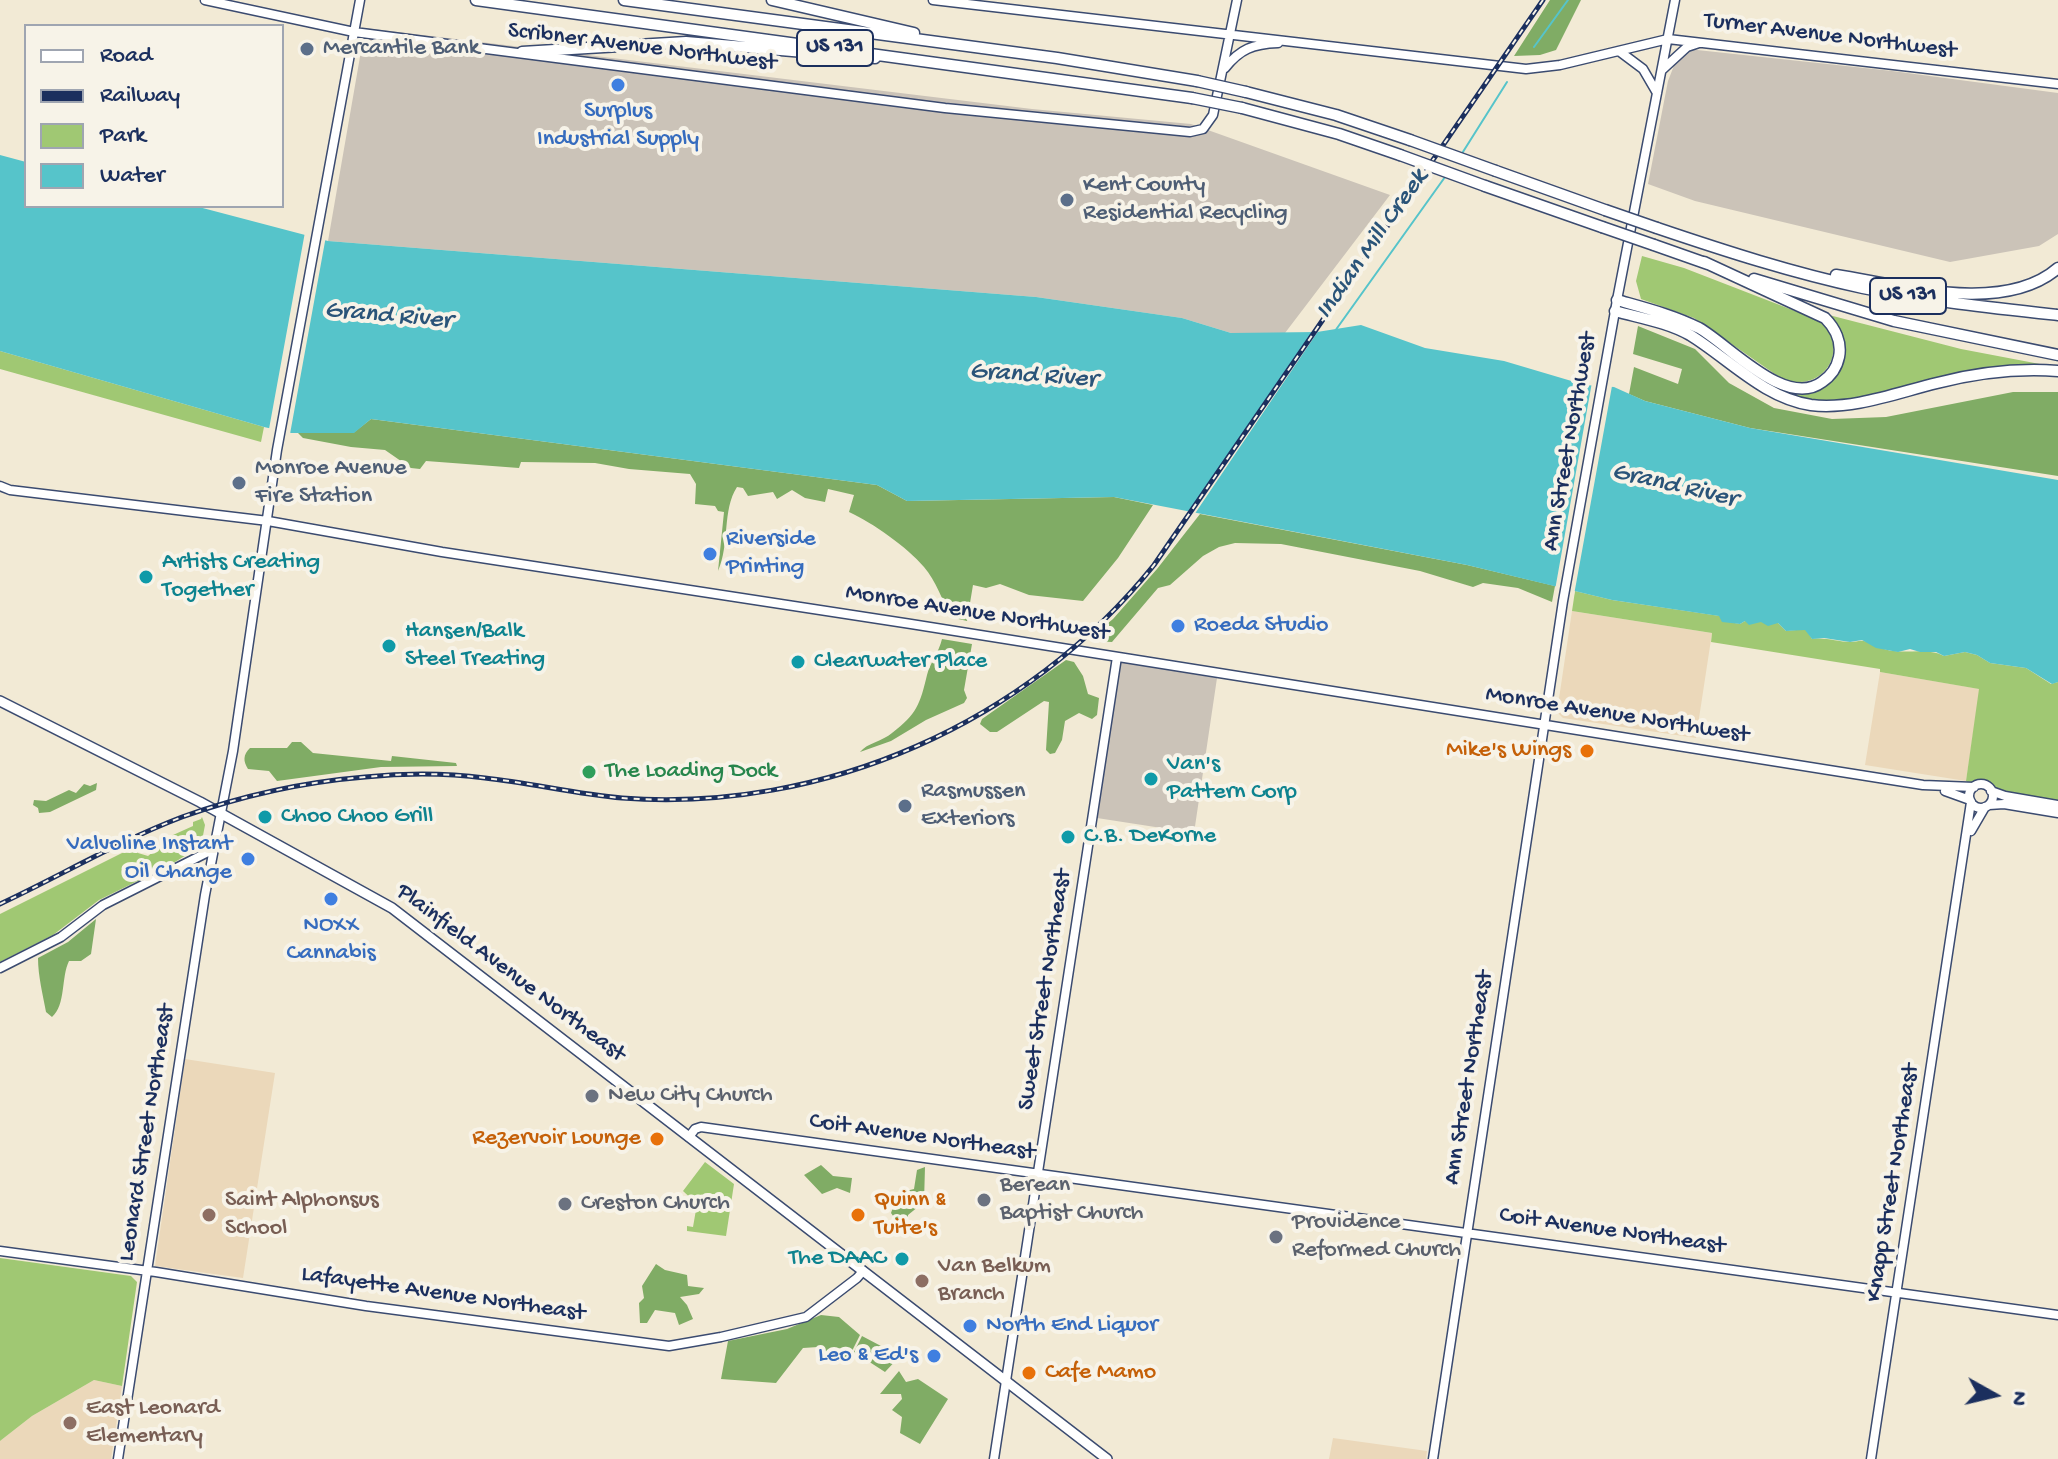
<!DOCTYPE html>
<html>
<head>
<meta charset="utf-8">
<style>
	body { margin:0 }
	#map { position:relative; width:2058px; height:1459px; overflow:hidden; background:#f2ead5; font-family:"Gochi Hand",sans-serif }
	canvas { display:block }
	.legend { position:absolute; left:24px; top:24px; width:260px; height:184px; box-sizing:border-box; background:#f7f3e8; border:2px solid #9fa5b1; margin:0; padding:10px 14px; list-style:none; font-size:24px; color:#1b2f5e }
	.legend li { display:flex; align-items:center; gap:16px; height:40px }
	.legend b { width:40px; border:2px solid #9fa5b1 }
	.north { position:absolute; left:1954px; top:1355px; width:80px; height:80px; -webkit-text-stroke:6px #f7f3e8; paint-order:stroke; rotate:98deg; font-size:22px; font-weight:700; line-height:32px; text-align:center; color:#1b2f5e }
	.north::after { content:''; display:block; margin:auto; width:28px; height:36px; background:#1b2f5e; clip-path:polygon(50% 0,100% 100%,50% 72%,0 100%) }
</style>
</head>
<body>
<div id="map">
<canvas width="2058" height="1459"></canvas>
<ul class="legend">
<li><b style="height:10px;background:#fff"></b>Road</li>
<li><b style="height:10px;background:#1b2f5e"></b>Railway</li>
<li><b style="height:22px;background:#a0c873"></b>Park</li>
<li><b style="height:22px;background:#56c4ca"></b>Water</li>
</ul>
<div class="north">N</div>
</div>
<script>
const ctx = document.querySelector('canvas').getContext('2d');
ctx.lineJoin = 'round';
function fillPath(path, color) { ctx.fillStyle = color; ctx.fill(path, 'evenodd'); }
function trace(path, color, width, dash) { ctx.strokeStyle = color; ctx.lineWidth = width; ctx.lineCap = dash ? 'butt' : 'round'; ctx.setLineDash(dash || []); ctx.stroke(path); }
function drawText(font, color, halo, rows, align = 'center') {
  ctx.font = font + ' "Gochi Hand",sans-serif'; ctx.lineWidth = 8; ctx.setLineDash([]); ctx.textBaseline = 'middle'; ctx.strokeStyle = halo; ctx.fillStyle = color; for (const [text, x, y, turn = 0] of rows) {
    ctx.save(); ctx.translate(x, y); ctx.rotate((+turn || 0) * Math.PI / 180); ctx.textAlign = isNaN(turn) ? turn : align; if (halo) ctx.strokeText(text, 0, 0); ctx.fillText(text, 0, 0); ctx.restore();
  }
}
fillPath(new Path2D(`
	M1572,611l140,22 -16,105 -133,-20 -6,-6z
	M1880,672l100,17 -14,92 -101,-16z
	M185,1059l90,14 -32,205 -88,-12z
	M94,1380l28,6 -11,73h-111v-18l32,-25z
	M1333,1438l94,13 -1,8h-97z`), '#ebd8ba');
fillPath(new Path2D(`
	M365,28l667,81 159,15 199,71 -105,138h-54l-49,-15 -146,-21 -708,-56z
	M1688,49l204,22 166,22v141l-19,12 -89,16 -255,-61 -47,-17 20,-103 7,-18z
	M1121,662l96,16 -23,155 -97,-15z`), '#cbc3b8');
fillPath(new Path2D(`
	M1642,256l42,12 137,53c30,31 1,73 -39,58l-88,-61 -53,-19 -5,-18z
	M1829,315l132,34 84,16 -1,2c-30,3 -61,4 -92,8 -57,9 -110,39 -167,18 25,5 39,-5 54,-24z
	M0,351l264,76 -3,15 -261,-73z
	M1575,591l37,9 108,16 4,5 16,3 5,-3 33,2 8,8 20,-2 6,10c14,-2 25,3 39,3 5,0 8,-2 13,-1 10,3 18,9 30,10 17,2 35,-3 50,5l21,-4 12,3 13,8 36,5 25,16 7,-2v120l-57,-10 -15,-10 -17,1 -3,-2 13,-92 -99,-17v-3l-169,-27 1,-9 -140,-22z
	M202,817l3,8 -4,21 -31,19 -71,35 -46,35 -53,27v-48l130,-65 7,-1 1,5 10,3 25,-21 20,-9v-4l8,-3z
	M705,1162l29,22 -8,52 -39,-5v-5l6,1 4,-23 -14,-13z
	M0,1258l131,18 6,6 -15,104 -28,-6 -62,36 -32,25z`), '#a0c873');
fillPath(new Path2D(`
	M1550,0h31l-25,50 -16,5 -26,1z
	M1638,326l57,23 34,34 45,25 58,11 54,-2 127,-25h45v84l-308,-48 -105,-27 -16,-7 5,-27 44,17 4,-15 -49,-15z
	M371,419l506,66 30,16 207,-4 39,8 -35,53 -35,43 -54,-6 -29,-11 -14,4 -13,-3 -6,36 -17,-4c-7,-16 -14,-36 -26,-50 -17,-20 -51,-44 -75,-55l5,-17 -26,-6 -3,13 -20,-4 -13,-8 -15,9 -4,-7 -25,4 -5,-8 -6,-1c-15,23 -7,57 -19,84l6,-59 -6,-1 -3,-5 -20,-2 1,-20 -6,-10 -61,-5 -34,-6 -74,-1 -2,6 -93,-7 -6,8 -9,-1 -26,-18 -34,-3 -48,-9 -5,-5h55z
	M1200,514l267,51 88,21 -3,16 -34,-14 -35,-5 -10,4 -53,-16 -139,-27 -46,-1 -16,4 -16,9 -33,29 -12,3 -46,54 -21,-1v-4l22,-18 44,-50z
	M942,639l30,5 -8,46 3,8 -3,5 -38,17 -35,21 -31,11c7,-9 23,-11 32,-19 25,-19 28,-29 35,-58 3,-12 12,-23 15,-36z
	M1066,660l8,2 9,14 5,18 11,4 -2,17 -5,4 -13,-6 -14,8 -3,19 -7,13 -5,1 -4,-4 3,-48 -5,-1 -47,31h-7l-10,-8 2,-5z
	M292,742h9l12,11 78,8 1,-5 64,7 1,3 -76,1 -104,14 -8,-10 -21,-2c-5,-8 -5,-14 2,-21h37z
	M97,783l-1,7 -46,22 -11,1 -1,-5 -5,-3 1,-5 12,1 23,-11 7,3 8,-9 6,2z
	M96,919l-5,35 -10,7h-12c-8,16 -3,44 -17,56l-6,-5c-3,-17 -8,-36 -8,-54l30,-16z
	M821,1165l12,11 19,2 -2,15 -13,-5 -15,6 -18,-19z
	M925,1167l-1,35 -16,13v11l-7,1 -10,-14 7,-20 16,-4 3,-19z
	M656,1264l9,6 22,5 1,11 16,2 -5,6 -19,3 7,8 6,14 -14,6 -4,-12 -20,-3 -8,13h-7l-1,-20 5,-5 -2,-12z
	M821,1315l18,2 21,18 -14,28 -16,-2 -12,-14 -15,1 -27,35 -55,-4 7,-38 59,-12z
	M862,1336l38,20 -15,16 -31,-20z
	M899,1371l7,11 12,-3 30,20 -28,45 -20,-11 2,-16 -10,-7 10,-11 -1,-5h-21z`), '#80ac65');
fillPath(new Path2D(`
	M0,155l26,7v44h169l133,35 708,56 146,21 49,15 86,-1 44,-7 64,23 79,13 81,24 29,2 31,14 105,27 308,52v202l-6,2 -26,-16 -36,-5 -13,-8 -12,-3 -21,4 -8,-4h-16l-10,-3 -12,3 -22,-4 -14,-8 -12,2 -26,-4 -12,1 -7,-9 -19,1 -8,-8 -10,3 -7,-4 -12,3 -4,-4 -5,3 -18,-2 -3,-6 -107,-16 -145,-35 -353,-68 -207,4 -30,-16 -506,-66 -17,14h-63l-27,-6 -264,-76z`), '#56c4ca');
fillPath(new Path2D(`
	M305,232l21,4 -36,198 -21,-5z
	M1321,327l-127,188 -4,-3 126,-184z
	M1592,382l20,4 -38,209 -19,-5z`), '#f2ead5');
trace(new Path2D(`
	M1534,47l34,-47
	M1461,155l46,-73
	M1335,331l110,-154`), '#56c4ca', 2);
const secondary = new Path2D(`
	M205,0l149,32 591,76 245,24 13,-3 10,-14 24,-115
	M933,0l593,69 34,-4 108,-26 390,45
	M1619,51l24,18 14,24
	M1225,68c15,-19 28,-24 53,-25
	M1662,70l25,-23 12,-4
	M0,486l10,4 258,31 174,31 469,72 1012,161 51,2
	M1969 796a12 12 0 1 1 24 0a12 12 0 1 1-24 0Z
	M1945,791l25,9
	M1991,791l14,5 53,9
	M1989,805l15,-1 54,9
	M1971,831l14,-24
	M0,968l61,-31 42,-32 109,-55
	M689,1137l6,-8 6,-2 1357,188
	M0,1251l156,21 210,34 303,40 52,-9 85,-20 51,-39 6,-7
	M118,1459l87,-564 28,-144 44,-301 83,-450
	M994,1459l123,-802
	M1433,1459l130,-858 54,-301 58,-300
	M1871,1459l100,-657`);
const primary = new Path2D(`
	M0,701l200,101 192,106 715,551`);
const highway = new Path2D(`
	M476,0l716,98
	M624,0l433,58 140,23
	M772,0l142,33
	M522,52l164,-10 189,16
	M1246,92l90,23 74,25
	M1242,108l97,26 61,21
	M1496,171l109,39
	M1485,186l117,41
	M1657,228c68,23 136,45 206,60 64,13 130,20 195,27
	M1654,245l54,19
	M1836,275c65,10 168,40 222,-7
	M1754,279l140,42 164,34
	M1617,300c28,8 56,15 82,28 30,17 87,81 123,54 9,-6 15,-15 17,-25 3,-15 -4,-29 -14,-39l-121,-56
	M1615,311c25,7 52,11 75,24 39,24 74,63 121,70 42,5 85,-12 126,-22 39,-10 81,-15 121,-12`);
trace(secondary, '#3b4b70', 11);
trace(primary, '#3b4b70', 12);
trace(highway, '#3b4b70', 13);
trace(secondary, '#fff', 8);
trace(primary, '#fff', 9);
trace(highway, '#fff', 10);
const rail = new Path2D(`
	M0,904c60,-28 119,-63 182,-87 59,-21 121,-35 183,-40 40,-4 81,-4 120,1 46,5 91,16 137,20 202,15 405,-75 532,-233l389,-565`);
trace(rail, '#1b2f5e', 5);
trace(rail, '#f7f3e8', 2, [6]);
const highwayBridge = new Path2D(`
	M1197,81l49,11
	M1192,98l50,10
	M1410,140l86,31
	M1400,155l85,31
	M1605,210l52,18
	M1602,227l52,18`);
trace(highwayBridge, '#3b4b70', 13, []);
trace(highwayBridge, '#fff', 10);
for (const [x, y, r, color] of [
	[307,49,8,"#5c6f8a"],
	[618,85,8,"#3f7fe0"],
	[1067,200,8,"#5c6f8a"],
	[239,483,8,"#5c6f8a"],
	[710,554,8,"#3f7fe0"],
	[146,577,8,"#0f9aa8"],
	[1178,626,8,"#3f7fe0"],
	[389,646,8,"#0f9aa8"],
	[798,662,8,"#0f9aa8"],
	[1587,751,8,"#e8710a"],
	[589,772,8,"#2e9e5b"],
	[1151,779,8,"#0f9aa8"],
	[905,806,8,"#5c6f8a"],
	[265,817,8,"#0f9aa8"],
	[1068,837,8,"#0f9aa8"],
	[248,859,8,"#3f7fe0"],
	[331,899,8,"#3f7fe0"],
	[592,1096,8,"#6b7280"],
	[657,1139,8,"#e8710a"],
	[984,1200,8,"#6b7280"],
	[565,1204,8,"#6b7280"],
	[209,1215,8,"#8d6e63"],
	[858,1215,8,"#e8710a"],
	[1276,1237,8,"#6b7280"],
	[902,1259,8,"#0f9aa8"],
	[922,1281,8,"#8d6e63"],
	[970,1326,8,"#3f7fe0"],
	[934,1356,8,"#3f7fe0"],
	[1029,1373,8,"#e8710a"],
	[70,1423,8,"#8d6e63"]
]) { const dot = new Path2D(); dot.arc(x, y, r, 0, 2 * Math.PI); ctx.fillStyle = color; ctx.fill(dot); trace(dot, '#f7f3e8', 3); }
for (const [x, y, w] of [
	[835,48,76],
	[1908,296,76]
]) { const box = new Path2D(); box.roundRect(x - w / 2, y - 18, w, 36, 6); ctx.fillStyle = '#f7f3e8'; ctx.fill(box); trace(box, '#1b2f5e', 2); }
drawText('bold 22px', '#1b2f5e', null, [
	["US 131",835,48],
	["US 131",1908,296]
]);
drawText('24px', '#1b2f5e', '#f7f3e8', [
	["Turner Avenue Northwest",1830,37,7],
	["Scribner Avenue Northwest",642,48,7],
	["Ann Street Northwest",1571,442,-80],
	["Monroe Avenue Northwest",977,614,9],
	["Monroe Avenue Northwest",1617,716,9],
	["Plainfield Avenue Northeast",510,974,37],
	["Sweet Street Northeast",1046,990,-81],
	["Ann Street Northeast",1470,1078,-81],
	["Leonard Street Northeast",148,1133,-81],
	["Coit Avenue Northeast",922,1138,8],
	["Knapp Street Northeast",1894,1183,-81],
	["Coit Avenue Northeast",1612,1232,8],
	["Lafayette Avenue Northeast",443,1295,8]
]);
drawText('24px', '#4e5e75', '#f7f3e8', [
	["Mercantile Bank",323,49],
	["Kent County",1083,186],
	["Residential Recycling",1083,214],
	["Monroe Avenue",255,469],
	["Fire Station",255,497],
	["Rasmussen",921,792],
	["Exteriors",921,820]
], 'left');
drawText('24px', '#366cbe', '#f7f3e8', [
	["Surplus",618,112,"center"],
	["Industrial Supply",618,140,"center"],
	["Riverside",726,540],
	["Printing",726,568],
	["Roeda Studio",1194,626],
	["Valvoline Instant",232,845,"right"],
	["Oil Change",232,873,"right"],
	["NOXX",331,926,"center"],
	["Cannabis",331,954,"center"],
	["North End Liquor",986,1326],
	["Leo & Ed's",918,1356,"right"]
], 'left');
drawText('24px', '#0d838f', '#f7f3e8', [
	["Artists Creating",162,563],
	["Together",162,591],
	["Hansen/Balk",405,632],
	["Steel Treating",405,660],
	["Clearwater Place",814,662],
	["Van's",1167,765],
	["Pattern Corp",1167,793],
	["Choo Choo Grill",281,817],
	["C.B. DeKorne",1084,837],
	["The DAAC",886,1259,"right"]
], 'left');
drawText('24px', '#c56008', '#f7f3e8', [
	["Mike's Wings",1571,751],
	["Rezervoir Lounge",641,1139],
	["Quinn &",874,1201,"left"],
	["Tuite's",874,1229,"left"],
	["Cafe Mamo",1045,1373,"left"]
], 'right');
drawText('24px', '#27864d', '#f7f3e8', [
	["The Loading Dock",605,772]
], 'left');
drawText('24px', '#5b616d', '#f7f3e8', [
	["New City Church",608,1096],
	["Berean",1000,1186],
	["Baptist Church",1000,1214],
	["Creston Church",581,1204],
	["Providence",1292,1223],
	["Reformed Church",1292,1251]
], 'left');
drawText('24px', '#785e54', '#f7f3e8', [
	["Saint Alphonsus",225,1201],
	["School",225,1229],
	["Van Belkum",938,1267],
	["Branch",938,1295],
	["East Leonard",86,1409],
	["Elementary",86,1437]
], 'left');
drawText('italic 26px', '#2a5479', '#f7f3e8', [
	["Indian Mill Creek",1373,245,-55],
	["Grand River",388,317,5],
	["Grand River",1033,377,4],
	["Grand River",1674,487,13]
]);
</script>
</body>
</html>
